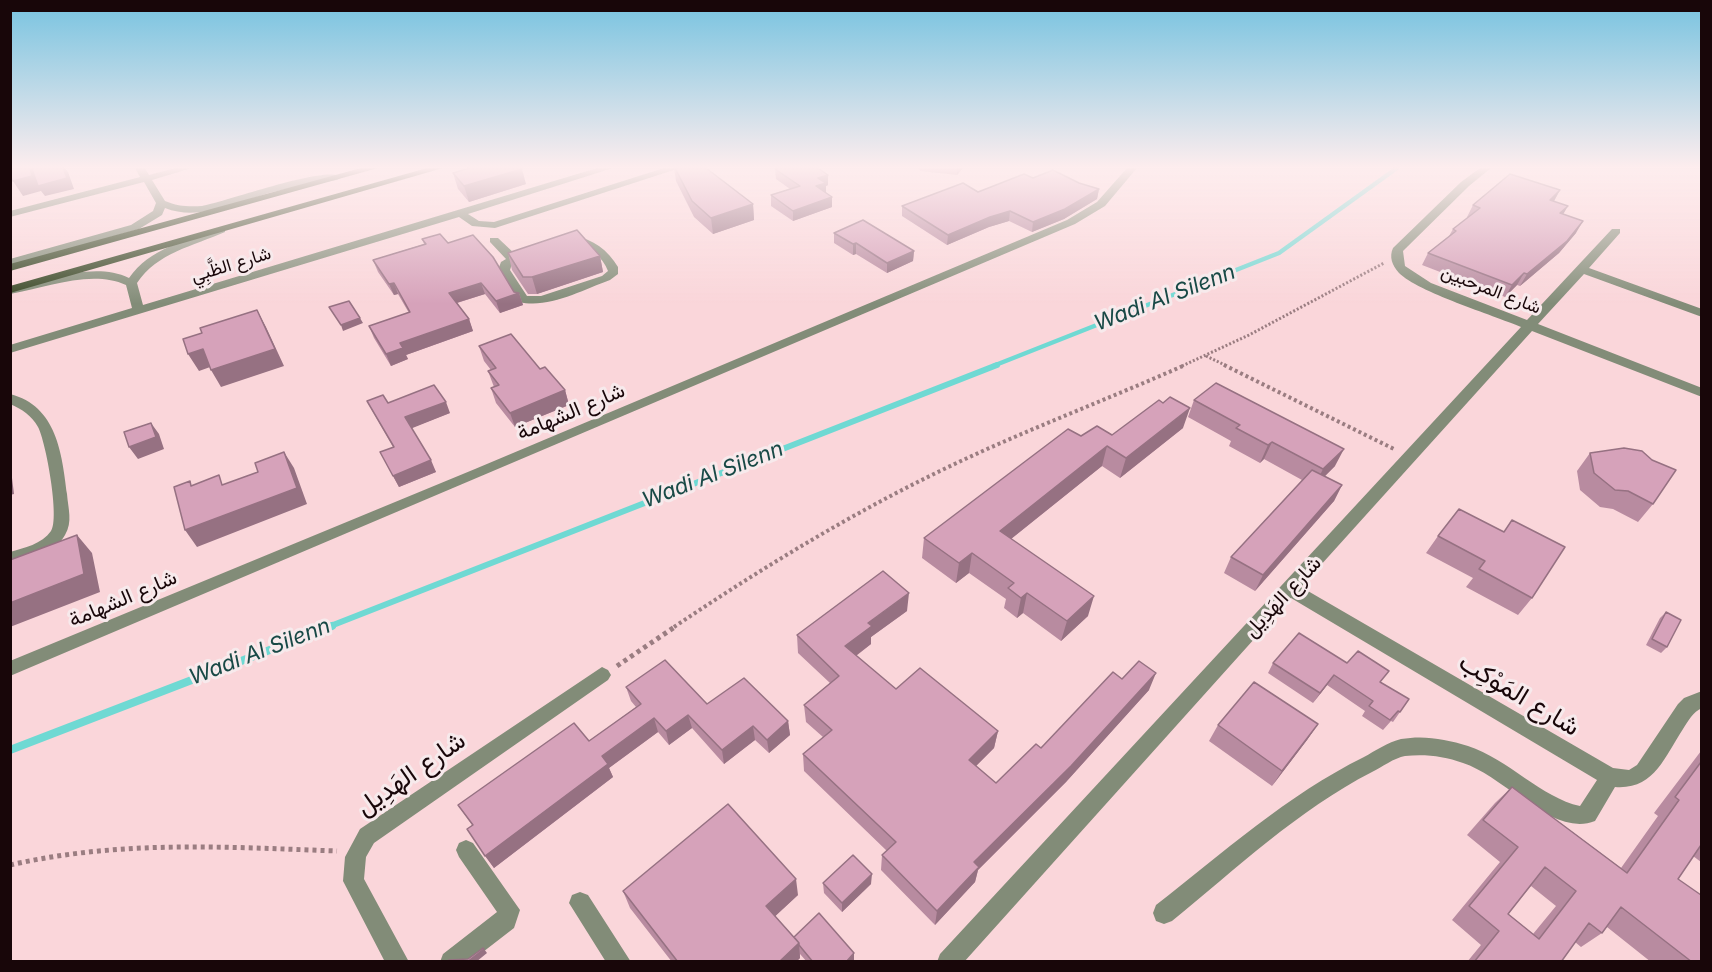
<!DOCTYPE html>
<html>
<head>
<meta charset="utf-8">
<style>
	body { margin:0 }
	#map { position:relative; width:1712px; height:972px; overflow:hidden; background:#fad6da; font-family:Inter,sans-serif }
	canvas { display:block }
	.frame { position:absolute; inset:0; border:12px solid #180609; pointer-events:none }
</style>
</head>
<body>
<div id="map">
<canvas width="1712" height="972"></canvas>
<div class="frame"></div>
</div>
<script>
const ctx = document.querySelector('canvas').getContext('2d');
ctx.lineJoin = 'round';
function trace(path, color, width, dash) { ctx.strokeStyle = color; ctx.lineWidth = width; ctx.lineCap = dash ? 'butt' : 'round'; ctx.setLineDash(dash || []); ctx.stroke(path); }
function fillPath(path, color) { ctx.fillStyle = color; ctx.fill(path, 'evenodd'); }
function drawText(font, color, halo, rows, align = 'center') {
  ctx.font = font + ' Inter,Vazirmatn,sans-serif'; ctx.lineWidth = 6; ctx.setLineDash([]); ctx.textBaseline = 'middle'; ctx.strokeStyle = halo; ctx.fillStyle = color; for (const [text, x, y, turn = 0] of rows) {
    ctx.save(); ctx.translate(x, y); ctx.rotate((+turn || 0) * Math.PI / 180); ctx.textAlign = isNaN(turn) ? turn : align; if (halo) ctx.strokeText(text, 0, 0); ctx.fillText(text, 0, 0); ctx.restore();
  }
}
trace(new Path2D(`
	M993,366l286,-113 118,-85`), '#6fd9d3', 4.5);
trace(new Path2D(`
	M328,627l669,-262`), '#6fd9d3', 6);
trace(new Path2D(`
	M10,750l322,-124`), '#6fd9d3', 8);
trace(new Path2D(`
	M1206,356l21,10
	M1182,366l67,-31 135,-72`), '#9a7d81', 3, [2, 2]);
trace(new Path2D(`
	M1224,365l172,85
	M674,627c85,-57 173,-111 266,-156 80,-39 164,-70 245,-106`), '#9a7d81', 4, [3, 3]);
trace(new Path2D(`
	M617,666l59,-40
	M10,865c110,-25 215,-18 327,-14`), '#9a7d81', 5, [4, 4]);
fillPath(new Path2D(`
	M135,168h10l4,7 26,-7h17l-40,12 13,21c12,5 23,6 37,5 24,-4 124,-41 140,-29l-5,3c-21,3 -43,7 -64,12 -34,9 -73,30 -108,16l-3,7 -23,14 -129,37v-7l121,-34 22,-14 3,-8 -12,-21 -134,35v-6l130,-34z
	M597,168h16l-145,46 11,7 15,1 170,-54h16l-185,60 -23,-2 -13,-9 -449,136v-8l122,-37 -6,-23c-35,-16 -80,3 -116,9v-7c36,-6 84,-26 119,-9 21,-30 57,-37 88,-50h8v4c-32,14 -68,21 -88,51l6,22z
	M1127,168h10l-32,38 -30,18 -1065,452v-15l465,-192 592,-249 30,-18z
	M1480,168h11l-22,18 -66,65 2,15 26,17 96,37 85,-91h8v4l-31,35 113,41v8l-118,-43 -46,50 164,64v9l-170,-66 -231,256 312,181 16,2 8,-5 41,-61 6,-6 18,-7v17c-9,4 -14,13 -19,21 -19,29 -29,61 -68,58l-20,34c-42,17 -91,-45 -132,-58 -19,-7 -38,-9 -58,-7 -11,2 -23,11 -33,16 -74,38 -136,97 -200,149l-8,3 -8,-3 -3,-8 3,-8c67,-52 131,-110 208,-148 11,-6 24,-15 37,-18 23,-4 45,0 67,7 40,13 74,52 112,60l17,-26 -306,-182 -327,364h-27l3,-8 581,-627c-28,-12 -103,-35 -122,-54 -7,-8 -10,-16 -6,-25l68,-66z
	M574,236c19,3 34,14 44,31v7l-8,6c-28,10 -61,29 -91,22l-21,-32 3,-8 5,-3 -16,-17v-4h8l18,17zM575,242c14,4 28,15 33,29l-6,5 -61,20h-14l-17,-26 2,-6z
	M10,394c47,12 52,60 57,100 1,14 6,28 -2,41 -10,18 -35,24 -55,30v-13c14,-4 32,-8 41,-21 9,-12 -5,-89 -13,-104 -6,-11 -16,-18 -28,-23z
	M602,667l6,3 3,5 -3,5 -234,163 -8,14 -2,22 45,83h-24l-42,-81 2,-24 15,-28z
	M466,840l7,3 47,67 -6,18 -44,34h-30l3,-8 54,-42 -38,-55 -3,-7 3,-7z
	M580,892l8,3 43,67h-25l-37,-59 3,-8z`), '#828c78');
fillPath(new Path2D(`
	M361,168h17l-368,103v-7z
	M427,168h16l-433,125v-7z`), '#374725');
fillPath(new Path2D(`
	M674,168h32l47,36 1,16 -41,14 -19,-17 -18,-36z
	M919,168h44l-6,7 -37,-4z
	M775,169l53,6v10l-2,1v6l6,15 -39,14 -22,-15v-11l19,-6 -14,-10z
	M453,173l73,11 -57,18 -11,-13z
	M1033,178l46,5 20,6 -2,10 -33,20 -32,13 -23,-11 -20,6 -42,18 -45,-29v-10l76,-14z
	M1560,190l-6,11 22,32 -17,20 -39,33 -3,-1 -12,12 -83,-32 6,-12 21,-17 4,-7 15,-11 -1,-1 6,-12z
	M834,233l80,18 -1,10 -26,12 -31,-19 -3,1 -19,-12z
	M422,239l26,4 66,49 5,1 4,12 -23,8 -15,-19 -28,9 12,16 4,12 -67,24 2,4 -17,7 -17,-28 -5,-12 40,-13 -11,-19 -4,1 -16,-23 -5,-12 51,-16z
	M508,253l92,3 3,16 -66,22h-9l-16,-24z
	M479,346l61,23 25,21 4,15 -54,22 -19,-24 -5,-15 3,-1 -6,-16 3,-1 -7,-9z
	M1194,400l141,66 -10,10 17,9 -8,16 -79,90 -31,-18 7,-16 71,-77 -38,-21 -4,4 -31,-17 2,-5 -43,-24z
	M367,401l21,2 62,10 -39,15 25,44 -37,15 -19,-35 13,-5 -20,-35z
	M1183,428l-63,50 -18,-12 -91,73 77,77 -27,25 -38,-28 -6,5 -13,-10 2,-9 -37,-26 -13,10 -34,-25 2,-20 157,-102 31,-1z
	M1590,453l63,51 -15,18 -25,-13 -13,-2 -20,-17 -3,-19z
	M1459,509l73,89 -14,17 -52,-28 7,-9 -47,-25 12,-17z
	M907,611l-36,26v7l-15,12 40,33 102,42 -4,17 -18,18 20,17 45,-35 81,-69 27,11 -83,92 -88,88 -3,12 -40,43 -54,-55 1,-15 5,-4 -83,-80 -1,-17 20,-17 -17,-15 -2,-17 26,-22 -32,-30 -1,-18z
	M1666,612l1,35 -6,6 -15,-8 14,-27z
	M1273,663h74l53,49 -7,10 -2,-1 -8,9 -21,-14 3,-5 -38,-26 -14,18 -45,-30z
	M626,687l162,34 2,14 -21,18 -14,-13 -31,24 -32,-36 -23,17 -11,-13 -49,36 4,9 -119,91 -27,-39 5,-4 -14,-20 131,-64 47,-34 -5,-6z
	M1318,724l-11,16 -35,46 -63,-45 9,-16z
	M1701,751v111l-8,-6 -15,23 23,83h-50l-44,-35 -5,6 -21,14 -6,-5 -14,20h-94l14,-17 -29,-25 48,-58 -33,-27 28,-32 17,-16 109,81 37,-52 -4,-3zM1531,886l25,20 -23,28 -25,-20z
	M823,883l48,1 -29,28 -18,-19z
	M623,891l175,4 -23,21 19,21 60,25h-47l-7,-8v4l-4,4h-124l-42,-54z`), '#b88ba0');
fillPath(new Path2D(`
	M30,168h35l3,4 6,17 -29,7 -4,-5 -18,5 -10,-15z
	M957,168h6l-6,7z
	M522,169l4,15 -57,18 -5,-16z
	M828,175v10l-2,1v7l-10,-7 2,-8z
	M1099,189l-2,10 -33,20 -32,13 1,-10z
	M1560,190l-6,11 -4,-1z
	M832,197v10l-39,14v-10z
	M753,204l1,16 -41,14 -2,-16z
	M1568,206l-7,12 -1,-5z
	M1010,211l-1,10 -20,6 -42,18 1,-10 42,-18z
	M1583,221l-7,12 -17,20 -39,33 7,-12z
	M856,243v11l-3,1v-11z
	M914,251l-1,10 -26,12v-10z
	M600,256l3,16 -66,22 -5,-17z
	M1524,273l-7,12 -12,12 7,-12z
	M394,283l4,11 -4,1 -5,-11z
	M481,283l4,11 -32,10 -4,-11z
	M519,293l4,12 -23,8 -4,-12z
	M257,310l9,17 18,39 -63,21 -10,-17z
	M360,318l3,5 -20,8 -2,-6z
	M469,319l4,12 -67,24 2,4 -17,7 -5,-12 14,-11z
	M203,349l10,17 -14,5 -11,-17z
	M565,390l4,15 -54,22 -5,-14z
	M446,402l4,11 -40,16 -5,-12z
	M1190,408l-7,20 -63,50 6,-20z
	M151,423l8,11 5,15 -26,10 -9,-12z
	M1272,442l-8,17 -4,4 8,-18z
	M1107,446l-5,20 -106,85 4,-20z
	M1344,449l-9,17 -21,21 9,-18z
	M284,452l10,16 13,36 -110,43 -12,-17z
	M431,460l5,12 -37,15 -6,-11z
	M10,462l4,32 -4,1z
	M1342,485l-8,16 -79,90 8,-16z
	M77,535l15,18 8,39 -90,35v-24z
	M972,553l-3,20 -13,10 3,-20z
	M909,593l-2,18 -36,26v7l-26,20v-18l23,-23z
	M1027,593l-4,20 -6,5 4,-20z
	M1094,596l-6,20 -27,25 6,-20z
	M1156,673l-7,17 -83,92 -88,88 -3,12 -40,43 2,-14 37,-49z
	M1334,675l-7,10 -14,18 7,-10z
	M688,715l4,13 -23,17 -3,-14z
	M654,718l4,14 -49,36 4,9 -119,91 -9,-12 117,-100z
	M788,721l2,14 -21,18 -2,-13z
	M1318,724l-11,16 -35,46 10,-15z
	M753,726l2,14 -31,24 -2,-14z
	M998,731l-4,17 -28,28 3,-16z
	M872,874l-1,10 -29,28v-9z
	M796,879l2,16 -29,27 -3,-16z
	M799,943l1,15 -4,4h-17z
	M484,949l3,4 -11,9h-9z
	M854,953v8l-8,1z`), '#967182');
const building = new Path2D(`
	M10,168h20l2,8 -19,5 -3,-5z
	M34,168h29l4,10 -29,8 -6,-17z
	M469,168h53v1l-58,17 -11,-13z
	M675,168h31l47,36 -42,14 -19,-17z
	M778,168h40l10,7 -10,3 8,5 -10,3 16,11 -39,14 -22,-16 29,-9 -25,-17z
	M1053,170l26,13 20,6 -34,20 -32,13 -23,-11 -20,6 -42,18 -46,-29 61,-23 15,9 46,-18 9,4z
	M1510,174l50,16 -10,10 18,6 -8,7 23,8 -16,20 -40,33 -3,-1 -12,12 -84,-32 28,-22 -3,-2 27,-21 -7,-3z
	M863,220l51,31 -27,12 -31,-20 -3,1 -19,-11z
	M577,230l23,26 -68,21h-9l-15,-24z
	M440,234l8,9 25,-8 20,22 21,35 5,1 -23,8 -15,-18 -32,10 20,26 -69,24 3,5 -17,6 -17,-28 41,-14 -16,-29 -5,1 -16,-24 53,-16 -4,-5z
	M349,301l11,17 -19,7 -12,-18z
	M257,310l18,39 -64,21 -8,-21 -15,5 -5,-15 19,-6 -2,-5z
	M511,334l29,35 5,-2 20,23 -55,23 -19,-25 8,-3 -11,-14 8,-3 -17,-22z
	M1216,383l128,66 -21,20 -51,-27 -4,3 -32,-17 4,-3 -46,-25z
	M434,385l12,17 -41,15 26,43 -38,16 -13,-24 14,-5 -27,-46 16,-6 5,8z
	M1170,397l20,11 -64,50 -19,-12 -107,85 94,65 -27,25 -40,-28 -6,5 -13,-10 6,-5 -42,-30 -13,10 -35,-25 144,-109 13,7 16,-10 15,9 47,-35 4,3z
	M151,423l5,14 -27,10 -5,-15z
	M1624,448l18,3 10,9 24,10 -23,34 -25,-13 -13,-1 -21,-17 -4,-20z
	M284,452l13,36 -112,42 -11,-43 16,-6 1,5 28,-11 3,10 36,-13 -3,-9z
	M1312,470l30,15 -79,90 -32,-18z
	M1459,509l45,23 8,-12 53,27 -33,51 -53,-29 6,-8 -47,-25z
	M77,535l7,39 -74,29v-43z
	M883,571l26,22 -41,30 4,3 -27,20 51,43 24,-21 78,63 -29,29 27,23 40,-39 5,4 72,-76 9,7 17,-18 17,12 -85,93 -97,96 5,5 -42,44 -55,-56 14,-13 -93,-88 29,-24 -28,-25 35,-29 -42,-41z
	M1666,612l15,8 -14,27 -15,-8z
	M1299,633l48,30 11,-12 31,20 -9,11 29,17 -9,13 -2,-1 -8,9 -21,-14 4,-5 -39,-26 -14,18 -47,-30z
	M665,660l42,44 37,-26 44,43 -21,19 -14,-14 -31,24 -34,-35 -22,16 -12,-13 -52,38 6,8 -123,92 -18,-27 6,-4 -15,-20 116,-82 15,18 52,-37 -15,-17z
	M1254,682l64,42 -36,47 -64,-46z
	M1701,762v83l-23,34 23,16v67h-9l-71,-55 -19,26 -13,-10 -28,39h-87l25,-31 -30,-25 49,-59 -35,-27 29,-33 115,86 52,-73 -4,-3zM1545,867l31,24 -37,48 -31,-25z
	M728,804l68,75 -30,27 33,37 -20,19h-101l-55,-71z
	M853,855l19,19 -30,29 -19,-20z
	M819,913l35,40 -8,9h-33l-14,-17v-2l-5,-6z
	M483,948l1,1 -17,13h-17l-1,-2 19,-1z`);
fillPath(building, '#d6a2ba');
trace(building, '#967182', 1.5);
const sky = ctx.createLinearGradient(0, 0, 0, 304);
sky.addColorStop(0, '#77c3e0');
sky.addColorStop(0.55, '#fdedee');
sky.addColorStop(1, '#fdedee00');
ctx.fillStyle = sky;
ctx.fillRect(0, 0, 1712, 304);
drawText('18px', '#180609', '#f7eaec', [
	["شارع الظَّبِي",231,265,-17],
	["شارع المرحبين",1491,290,21]
]);
drawText('21px', '#180609', '#f7eaec', [
	["شارع الشهامة",571,412,-23],
	["شارع الهَدِيل",1283,597,-47],
	["شارع الشهامة",123,599,-23]
]);
drawText('italic 22px', '#184946', '#f7eaec', [
	["Wadi Al Silenn",1165,298,-21],
	["Wadi Al Silenn",713,475,-21],
	["Wadi Al Silenn",260,652,-21]
]);
drawText('26px', '#180609', '#f7eaec', [
	["شارع المَوْكِب",1519,695,31],
	["شارع الهَدِيل",411,774,-35]
]);
</script>
</body>
</html>
